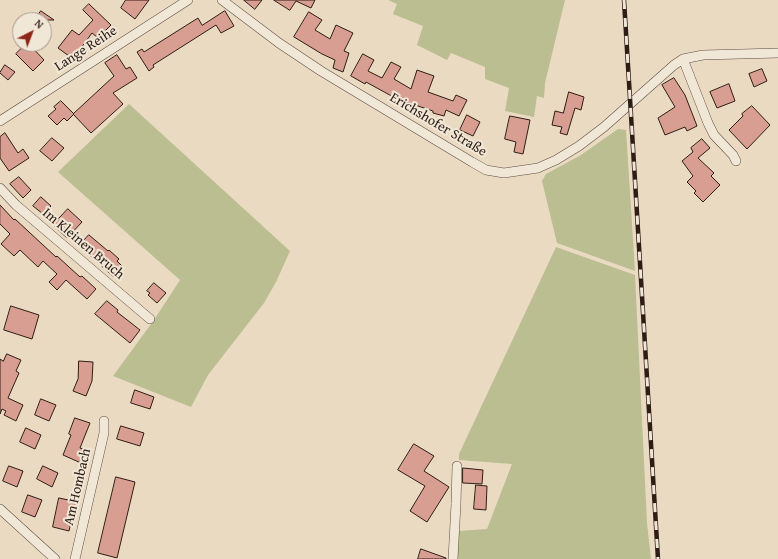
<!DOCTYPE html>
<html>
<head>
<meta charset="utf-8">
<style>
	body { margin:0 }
	#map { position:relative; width:778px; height:559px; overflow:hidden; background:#eadac2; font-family:"Gentium Book Plus",serif }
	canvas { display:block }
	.north { position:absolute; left:12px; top:12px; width:40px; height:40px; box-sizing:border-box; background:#f1e7d7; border:1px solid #a39689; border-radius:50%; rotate:42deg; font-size:11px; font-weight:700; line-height:16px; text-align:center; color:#2e1d15 }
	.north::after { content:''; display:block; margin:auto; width:14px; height:18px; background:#8f2418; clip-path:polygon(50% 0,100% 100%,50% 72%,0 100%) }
</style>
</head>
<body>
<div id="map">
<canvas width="778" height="559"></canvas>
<div class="north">N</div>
</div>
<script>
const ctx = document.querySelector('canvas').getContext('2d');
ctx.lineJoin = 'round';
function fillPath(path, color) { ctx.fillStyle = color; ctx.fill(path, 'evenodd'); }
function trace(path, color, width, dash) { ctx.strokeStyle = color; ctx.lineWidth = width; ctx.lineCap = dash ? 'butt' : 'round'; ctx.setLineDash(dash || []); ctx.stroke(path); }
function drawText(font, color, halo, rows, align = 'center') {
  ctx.font = font + ' "Gentium Book Plus",serif'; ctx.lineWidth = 4; ctx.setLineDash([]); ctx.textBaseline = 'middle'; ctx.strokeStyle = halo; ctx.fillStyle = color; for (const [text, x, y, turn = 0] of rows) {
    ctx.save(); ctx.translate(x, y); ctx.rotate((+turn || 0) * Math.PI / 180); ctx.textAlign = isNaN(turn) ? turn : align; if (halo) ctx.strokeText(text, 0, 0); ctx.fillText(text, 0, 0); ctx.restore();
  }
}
fillPath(new Path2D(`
	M388,0h177l-20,83 -1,15 -7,-2 -3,21 -29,-6 4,-23 -24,-9v-12l-34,-14 -4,7 -30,-15 6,-19 -30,-12 4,-10z
	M129,104l161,147 -14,31 -12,21 -56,72 -17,32 -78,-31 41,-56 26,-40 -122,-108z
	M618,129l8,1 9,141 -78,-28 -15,-62 4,-7 35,-19z
	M556,247l79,28 12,248 4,36h-194l2,-28 28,-2 25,-65 -53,-4v-6z`), '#babe91');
const building = new Path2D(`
	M126,0h23l-14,19 -14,-11z
	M244,0h18l-7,9z
	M274,0h41l-4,8 -15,-7 -6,9z
	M89,4l22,21 -13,13 -6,-5 -19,26 -15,-11 14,-18 7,5 14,-15 -10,-10z
	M41,11l13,9h-19z
	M225,11l9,15 -13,7 -5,-8 -63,40 1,2 -5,4 -12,-19 5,-3 2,3 54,-34 4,7z
	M309,12l13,8 -7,10 15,9 6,-14 17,8 -9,18 5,2 -6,19 -10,-4 2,-8 -13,-6 -28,-17z
	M26,44h3l15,16 -11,11 -17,-17z
	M363,54l11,6 -6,11 14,7 9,-16 10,5 -7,12 17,10 6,-19 17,6 -6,16 25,9 3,-6 11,5 -8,16 -13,-6 -2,6 -11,-3v-2l-36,-12 -31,-17 -1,2 -14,-8z
	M117,55l9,14 4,-2 7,11 -24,15 10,11 -32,29 -18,-19 41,-38 -9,-13z
	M5,65l10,7 -7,8 -8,-7z
	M762,69l5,12 -13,6 -5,-13z
	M674,78l11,17 12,31 -10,5 -2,-4 -20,8 -7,-17 17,-11 -13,-22z
	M729,84l6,17 -18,7 -7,-16z
	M569,92l15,5 -3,13 -6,-2 -8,27 -7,-2 2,-6 -10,-2 3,-14 8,2z
	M61,101l13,13 -7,7 -3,-3 -7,7 -9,-9 8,-7 -2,-2z
	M752,106l18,19 -23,24 -18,-19 14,-14 -1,-2z
	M467,115l13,7 -7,14 -13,-6z
	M510,116l20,4 -7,34 -9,-2 2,-10 -11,-3z
	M5,133l13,20 5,-4 6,9 -20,13 -9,-13v-21z
	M52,138l12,10 -12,13 -12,-10z
	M702,139l8,9 -12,10 16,15 -3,3 9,9 -17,17 -9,-9 2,-2 -9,-9 6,-6 -11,-15 11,-9 -2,-4z
	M19,177l12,13 -8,8 -13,-14z
	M41,197l10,9 -8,8 -10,-8z
	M0,205l14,15 1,-1 41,38 1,-1 23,21 2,-1 14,13 -9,10 -21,-19 -9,10 -8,-8 8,-8 -14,-13 -5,6 -18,-17 -6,6 -13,-12 9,-10 -10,-10z
	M68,209l14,13 -15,16 -14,-13z
	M89,235l19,16 1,-1 10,9 -2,2 6,6 -9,10 -35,-31z
	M154,283l12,10 -9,10 -9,-8 2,-2 -3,-2z
	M107,301l11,9 -1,2 23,18 -10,13 -35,-29z
	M11,306l28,9 -7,24 -28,-9z
	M7,354l14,6 -5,11 3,2 -11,25 15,7 -7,16 -12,-6 2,-4 -4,-2 -2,5v-55l3,2z
	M79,361l14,1 -1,19 -6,15 -13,-5 5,-12z
	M135,390l19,7 -4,12 -19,-6z
	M41,399l15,6 -7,16 -14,-6z
	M75,418l15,5 -10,25 6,2 -5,13 -18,-8 8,-20 -2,-1z
	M121,426l23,7 -4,13 -23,-7z
	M26,428l15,7 -6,14 -15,-7z
	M414,444l20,12 -10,15 25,16 -22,35 -17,-11 15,-25 -27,-16z
	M9,466l14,5 -6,16 -14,-6z
	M43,466l15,7 -6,14 -15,-8z
	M463,468l20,2 -1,14 -19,-1z
	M116,477l19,5 -18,76 -19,-5z
	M476,485l11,1 -1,24 -12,-1z
	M28,495l14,5 -7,17 -13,-5z
	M59,498l19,4 -3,12h-2l-4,17 -16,-4z
	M421,549l25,9v1h-28z`);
fillPath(building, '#d89e91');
trace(building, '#2e1d15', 1);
const minor = new Path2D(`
	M222,0l57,43 42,28 151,91 14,8 18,3 34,-5 18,-8 23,-14 25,-19 70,-62 9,-6 20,-4 75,-2
	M683,59l25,64 6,12 19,20 3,6
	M0,121l188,-121
	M0,188l16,17 134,114
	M0,509l55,50
	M75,559l29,-126v-12
	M453,559l3,-55 1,-38`);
trace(minor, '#5d4c40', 10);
trace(minor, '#f1e7d7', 9);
const rail = new Path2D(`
	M624,0l34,559`);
trace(rail, '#2e1d15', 4.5);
trace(rail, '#f1e7d7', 3, [9]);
drawText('14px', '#2e1d15', '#f1e7d7', [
	["Lange Reihe",86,49,-33],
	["Erichshofer Straße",438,125,31],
	["Im Kleinen Bruch",83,244,40],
	["Am Hombach",78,487,-77]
]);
</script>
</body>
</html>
